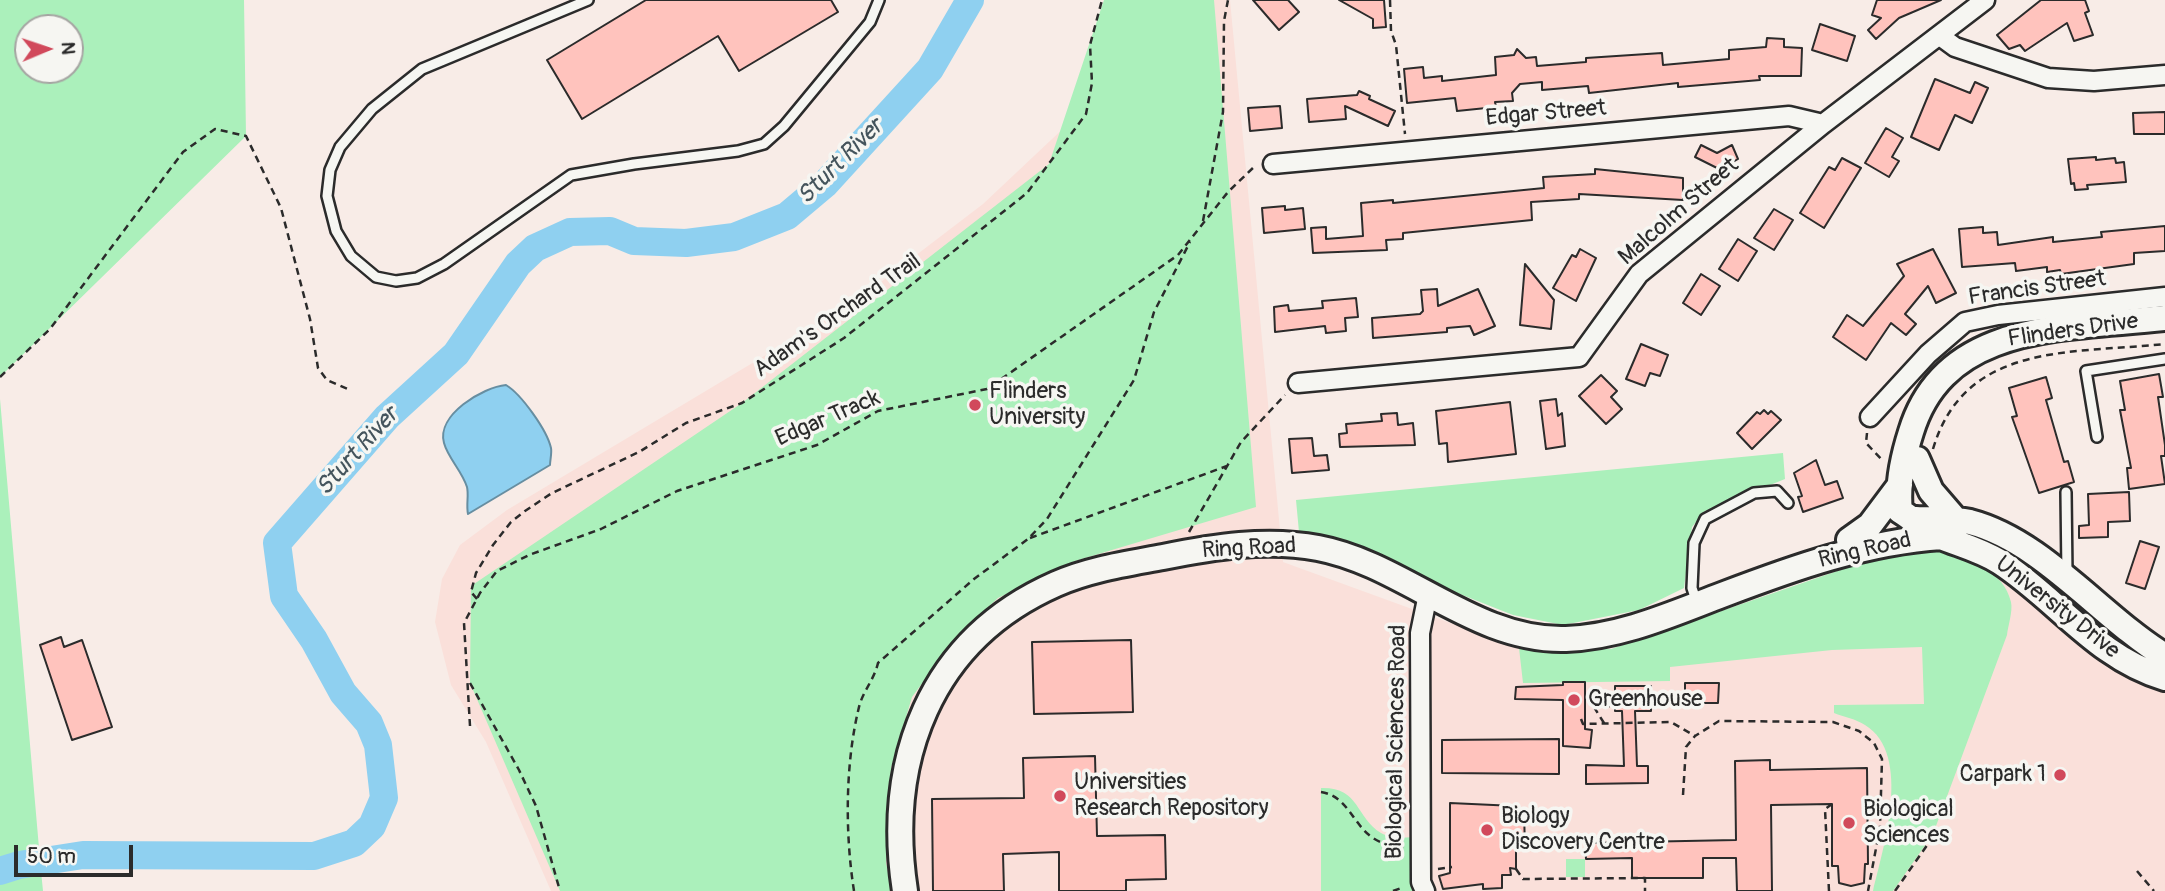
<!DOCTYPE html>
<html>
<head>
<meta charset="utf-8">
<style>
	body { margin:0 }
	#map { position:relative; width:2165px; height:891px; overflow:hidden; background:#f8ece7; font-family:Pangolin,sans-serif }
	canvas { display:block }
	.north { position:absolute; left:14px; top:14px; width:70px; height:70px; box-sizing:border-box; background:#f6f6f2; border:2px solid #a5a5a2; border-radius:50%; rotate:88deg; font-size:19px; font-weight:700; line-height:28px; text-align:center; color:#2b2b2b }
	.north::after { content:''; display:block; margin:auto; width:24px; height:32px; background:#d1495b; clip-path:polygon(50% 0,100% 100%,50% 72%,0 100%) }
	.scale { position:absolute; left:14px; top:845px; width:119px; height:32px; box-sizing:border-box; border:4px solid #2b2b2b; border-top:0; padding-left:9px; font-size:21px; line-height:24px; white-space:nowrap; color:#2b2b2b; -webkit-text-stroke:5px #f6f6f2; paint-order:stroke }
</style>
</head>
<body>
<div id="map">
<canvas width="2165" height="891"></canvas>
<div class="north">N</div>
<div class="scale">50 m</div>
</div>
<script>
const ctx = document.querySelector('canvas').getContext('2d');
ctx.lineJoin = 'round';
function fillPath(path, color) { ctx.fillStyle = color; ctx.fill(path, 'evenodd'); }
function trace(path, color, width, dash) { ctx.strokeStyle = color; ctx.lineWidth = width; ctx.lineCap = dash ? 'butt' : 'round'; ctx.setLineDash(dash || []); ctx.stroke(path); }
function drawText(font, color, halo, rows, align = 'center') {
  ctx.font = font + ' Pangolin,sans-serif'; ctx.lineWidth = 7; ctx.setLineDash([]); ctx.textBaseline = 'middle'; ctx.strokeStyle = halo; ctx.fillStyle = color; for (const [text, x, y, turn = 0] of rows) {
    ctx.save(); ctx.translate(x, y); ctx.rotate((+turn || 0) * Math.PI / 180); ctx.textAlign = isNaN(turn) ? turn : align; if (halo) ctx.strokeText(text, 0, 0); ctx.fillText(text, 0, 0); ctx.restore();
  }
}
fillPath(new Path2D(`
	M1110,0h120l53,562 236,86 92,1 267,-92 97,4 136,103 54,24v203h-1614l-65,-149 -35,-57 -16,-63 7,-43 18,-34 47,-35 349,-209 127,-97 86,-81z`), '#fae0da');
fillPath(new Path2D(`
	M0,0h244l2,136 -246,241zM28,28h42v42h-42z
	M1104,0h110l42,507 -181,54 -77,37 -39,36 -47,63 -21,71 -5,95 6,28h-332l-90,-208 1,-97 271,-183 307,-239z
	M0,399l41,472 2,20h-43z
	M1783,453l2,26 -80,32 -13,16 -8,61 -45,22 -76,15 -50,-10 -71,-28 -65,-31 -78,-24 -3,-32z
	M1944,551c26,8 60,20 67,51 2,9 -3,24 -4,33l-74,199 -40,57h-20c10,-42 40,-137 -8,-166 -9,-6 -21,-8 -31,-12v-8l90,-1 -2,-57 -90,3 -162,17v14l-147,2 -4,-35 92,1 267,-92z
	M1321,788c39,-1 34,29 60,45 12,7 26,4 39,4l5,54h-104z
	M1566,859h19v18h-19z`), '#abf0bb');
const water = new Path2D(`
	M506,385c15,9 41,45 45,63 1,5 -1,12 -1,17l-82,49c-2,-9 1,-19 -1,-27 -5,-16 -19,-29 -23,-44 -8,-28 39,-56 62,-58z`);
fillPath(water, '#8fd0f0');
trace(water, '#678ea1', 2);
trace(new Path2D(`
	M0,871l19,-6 64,-10 231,1 40,-13 18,-17 12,-28 -6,-53 -9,-22 -26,-30 -29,-53 -30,-44 -7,-53 110,-126 69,-63 62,-90 17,-16 35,-16 40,-1 24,10 52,2 48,-6 53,-21 38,-32 105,-115 40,-69`), '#8fd0f0', 28);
const building = new Path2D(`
	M646,0h185l7,12 -99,59 -21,-35 -136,83 -35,-59z
	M1253,0h35l11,12 -20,18z
	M1339,0h45l2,27 -13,1v-9z
	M1877,0h64l-42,18 -23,21 -8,-9 13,-12 -9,-3z
	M2041,0h44l4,11 -4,2 8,22 -19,6 -7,-18 -42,28 -5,-6 -11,4 -12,-14z
	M1820,24l35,12 -8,25 -35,-11z
	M1767,38l17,1v8l18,1 -1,28h-42l1,4 -82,7v-4l-89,10 -1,-7 -46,4v-8l-22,2 -8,9 1,8 -18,1 1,5 -39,4 -2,-13 -48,5 -3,-34 19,-2 1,11 18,-2v5l54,-6 -1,-18 19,-2 3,-6 9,9 10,-1 1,9 49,-4v-4l76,-5 1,12 66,-6v-9l37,-3z
	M1935,79l35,14 5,-11 13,6 -16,35 -17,-8 -16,35 -28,-13z
	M1359,91l11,5 -1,3 26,12 -7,15 -43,-20 1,13 -37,3 -2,-23 50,-4z
	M1280,106l2,22 -32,3 -2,-23z
	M2165,112v22h-31l-1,-21z
	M1886,128l17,10 -11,19 7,4 -10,16 -24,-14z
	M1701,145l16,8 15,-8 6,14 -12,7 -3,5 -28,-14z
	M2096,157v3l19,-2 1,5 8,-1 2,20 -39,3 1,4 -13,1 -1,-7 -3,1 -3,-25z
	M1842,158l19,10 -37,60 -24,-15 29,-46 6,3z
	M1595,169l88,9v22l-104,-6v5l-48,3 1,18 -129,13v6l-17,1 1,10 -74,3 -2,-25 15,-1v12l37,-3 -2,-33 32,-3v3l151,-15 -1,-11 52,-3z
	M1285,206v4l18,-2 2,21 -41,4 -2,-25z
	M1774,209l19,11 -19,30 -20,-12z
	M2165,226v25l-31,2v11l-73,10 -1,-4 -13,2v-5l-31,4 -1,-8 -53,4 -3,-38 24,-2v6l14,-1 1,13 55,-8v5l49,-5 -1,-5z
	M1738,239l19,12 -19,30 -19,-12z
	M1580,249l16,9 -20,43 -23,-13 19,-33 4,2z
	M1933,249l23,44 -20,10 -8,-17 -23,28 11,10 -10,11 -15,-12 -25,37 -33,-23 14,-22 16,11 41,-50 -7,-12z
	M1525,264l29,36 -3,29 -31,-4z
	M1701,274l19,12 -19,29 -18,-12z
	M1437,289l1,17 40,-17 17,37 -21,9 -4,-9 -23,2v4l-74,6 -1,-20 48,-4 3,-3 -2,-21z
	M1356,298l2,19 -13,1 1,13 -20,2 -1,-7 -50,6 -1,-25 14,-2 1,6 34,-3 -1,-7z
	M1641,344l27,11 -8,21 -10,-3 -5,13 -19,-7z
	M2159,374l4,23h-5l7,48v11h-4l4,28 -36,5 -2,-21h4l-11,-58h5l-5,-29z
	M1601,375l16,16 -6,6 11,12 -16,15 -27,-28z
	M2046,377l6,21 -6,2 18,62 4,-1 6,21 -35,11 -27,-76 5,-1 -8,-28z
	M1556,399l2,17 4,-3 3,33 -19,3 -6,-48z
	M1510,402l6,52 -68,8 -1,-19 -8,1 -3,-33z
	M1764,410l4,4 3,-3 10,9 -29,29 -15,-16 20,-21 3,2z
	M1397,413l1,12 15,-2 2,22 -75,2 -1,-13 8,-1 -1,-9 36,-3 -1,-7z
	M1312,438l2,18 13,-1 2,15 -37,3 -3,-34z
	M1816,460l9,25 12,-4 6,17 -40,14 -5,-15 4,-1 -8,-23z
	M2129,492l1,29 -22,1v15l-29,1v-12l10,-1 -1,-31z
	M2140,541l19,6 -14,42 -19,-6z
	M61,637l3,10 18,-7 30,87 -40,13 -32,-95z
	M1131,640l2,72 -99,2 -2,-72z
	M1563,682h22v47l7,1 -2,18 -27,-2v-46l-48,-1 1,-12 47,-2z
	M1685,683h34l-1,20h-33z
	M1615,686h36v25h-16l2,55h11v17l-62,1v-19l38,1 -2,-55h-7z
	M1559,739v35l-117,-1v-33z
	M1095,756l2,80 68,-1 1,44 -40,1v11h-67v-39l-56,2 1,37h-71l-1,-92 92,-1 -1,-40z
	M1770,760v10l97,-2 1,96h-3l-1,19 -13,3 -12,-3 -1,-17h-6v-62l-61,1 1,86h-35l-1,-33h-33v20h-71v-20l-46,1 -1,-16 151,-3 -1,-79z
	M1450,803l65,3 1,5h8l1,38h-9v20l-6,-1 1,7h-9v13l-19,1v-5l-40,5 -4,-13 11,-3z`);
fillPath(building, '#ffc3bd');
trace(building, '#2b2b2b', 2);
const lane = new Path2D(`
	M588,0l-166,69 -50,40 -32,38 -10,23 -3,26 9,35 15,25 25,21 20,4 21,-3 27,-14 127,-89 63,-11 104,-13 26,-7 20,-18 86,-104 9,-22
	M2097,437l-11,-66 79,-12
	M2066,492l1,83
	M1697,603l-5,-15 2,-45 11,-24 49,-26 23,-2 11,12`);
const street = new Path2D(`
	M1940,36l15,11 93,31 46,3 71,-6
	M1273,164l516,-48 34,8
	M1298,383l281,-26 60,-83 184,-150 162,-124
	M1870,417l58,-63 37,-32 33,-7 167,-18
	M1425,891l-4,-9 -1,-249 8,-39`);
const secondary = new Path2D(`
	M2165,318c-96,11 -220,2 -254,114 -8,25 -14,54 -11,79 14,9 27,20 41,26 20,8 40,13 59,25 57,37 97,96 165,116
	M1917,459l14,32 25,29
	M1916,519c17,1 36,-1 54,3 73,19 131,95 195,134
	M1849,540l21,-15 30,-40
	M905,891c-20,-130 24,-251 151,-307 34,-15 70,-20 107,-27 50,-10 103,-19 155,-9 86,16 157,94 248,91 55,-2 106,-25 156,-44 71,-27 143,-53 220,-58`);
trace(lane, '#2b2b2b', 14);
trace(street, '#2b2b2b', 23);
trace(secondary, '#2b2b2b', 30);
trace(new Path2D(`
	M1390,0l1,31 5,14 9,89
	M1203,221l20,-109 1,-91 4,-21
	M0,377l50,-48 133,-177 32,-23 31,7 35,72 29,111 8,49 9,12 21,9
	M1867,433l-1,10 17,18
	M1933,449c32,-108 140,-95 232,-105
	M1189,532l52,-90 44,-47
	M1030,538l197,-72
	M477,599l-6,-7 5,-19 17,-28 18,-23 14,-11 27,-18 87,-41 47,-29 56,-20 102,-65 183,-145 59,-79 6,-31 -2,-38 12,-45
	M470,683l49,87 17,36 24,85
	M1581,719l2,5 88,-2 24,14
	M1604,723l-12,-19 3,-3 20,7
	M470,726l-6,-103 16,-30 17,-22 32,-16 72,-26 76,-38 140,-46 61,-34 109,-22 191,-134 50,-63 28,-27
	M1321,792c27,4 32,33 52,46 10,7 21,7 32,10
	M1683,795l3,-48 9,-11 24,-15 114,1 26,9 15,12 8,16 -2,68 -12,64
	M1438,869l14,-2
	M1516,869l7,10 122,-1v13
	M2137,871l17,20
	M854,891c-9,-57 -9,-127 5,-184 4,-16 15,-27 19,-44l96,-84 54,-40 19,-20 87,-139 20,-68 36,-70
	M1393,891l11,-4
	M1829,891l-4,-82 7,-5
	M1895,891l35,-50`), '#2b2b2b', 2.5, [7, 5]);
trace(lane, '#f6f6f2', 9);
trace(street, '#f6f6f2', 18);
trace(secondary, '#f6f6f2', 24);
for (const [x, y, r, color] of [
	[975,405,7,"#d1495b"],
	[1574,700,7,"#d1495b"],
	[2060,775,7,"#d1495b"],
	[1060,796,7,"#d1495b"],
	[1849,823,7,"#d1495b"],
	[1487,830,7,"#d1495b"]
]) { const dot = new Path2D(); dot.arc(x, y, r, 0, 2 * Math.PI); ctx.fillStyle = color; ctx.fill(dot); trace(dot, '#f6f6f2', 2.5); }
drawText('23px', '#2b2b2b', '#f6f6f2', [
	["Edgar Street",1546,114,-5],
	["Malcolm Street",1679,212,-41],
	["Francis Street",2037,289,-8],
	["Adam's Orchard Trail",838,316,-35],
	["Flinders Drive",2073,331,-8],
	["Edgar Track",828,419,-23],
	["Ring Road",1249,549,-3],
	["Ring Road",1865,551,-13],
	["University Drive",2057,608,38],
	["Biological Sciences Road",1397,742,-89]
]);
drawText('23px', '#2b2b2b', '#f6f6f2', [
	["Flinders",989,392],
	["University",989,418],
	["Greenhouse",1588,700],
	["Carpark 1",2046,775,"right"],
	["Universities",1074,783],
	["Research Repository",1074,809],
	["Biological",1863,810],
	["Sciences",1863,836],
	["Biology",1501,817],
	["Discovery Centre",1501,843]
], 'left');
drawText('italic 24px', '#44545c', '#f6f6f2', [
	["Sturt River",841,162,-45],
	["Sturt River",358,452,-48]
]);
</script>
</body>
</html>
